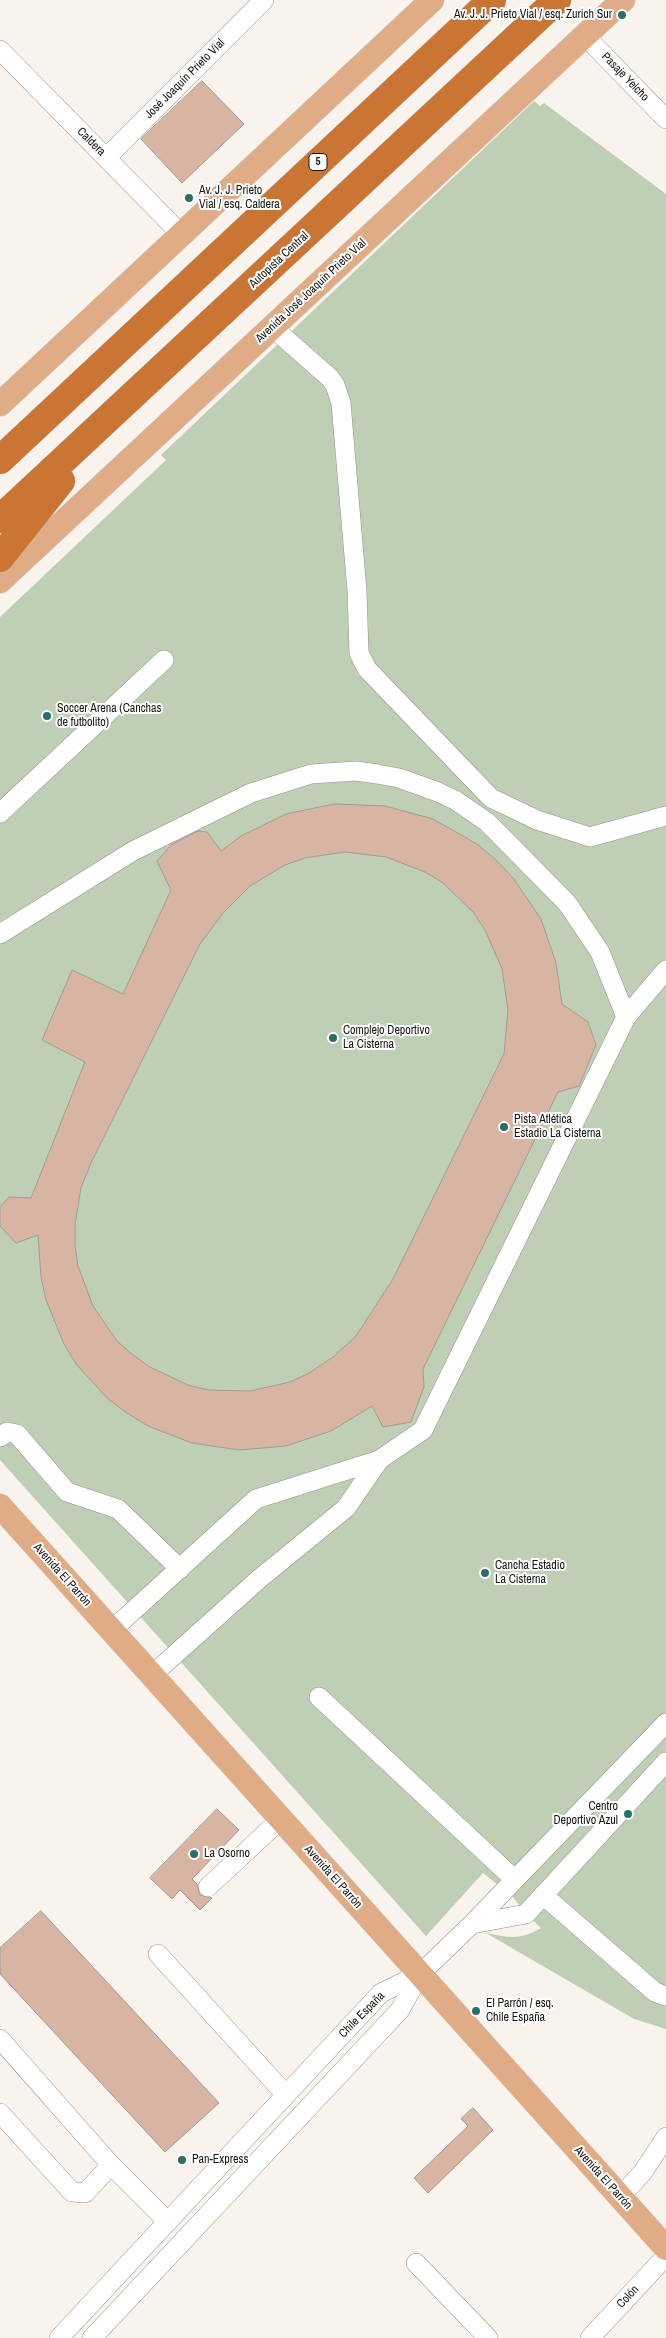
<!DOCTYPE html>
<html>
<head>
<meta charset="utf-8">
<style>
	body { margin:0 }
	canvas { display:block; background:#f8f4ed }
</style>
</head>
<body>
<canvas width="666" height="2338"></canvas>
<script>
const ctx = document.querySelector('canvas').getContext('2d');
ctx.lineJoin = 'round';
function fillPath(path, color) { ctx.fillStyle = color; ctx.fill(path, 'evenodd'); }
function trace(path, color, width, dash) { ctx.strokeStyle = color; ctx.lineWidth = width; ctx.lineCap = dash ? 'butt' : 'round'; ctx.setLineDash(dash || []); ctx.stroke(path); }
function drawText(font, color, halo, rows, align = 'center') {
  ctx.font = font + ' "Archivo Narrow",sans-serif'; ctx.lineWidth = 4; ctx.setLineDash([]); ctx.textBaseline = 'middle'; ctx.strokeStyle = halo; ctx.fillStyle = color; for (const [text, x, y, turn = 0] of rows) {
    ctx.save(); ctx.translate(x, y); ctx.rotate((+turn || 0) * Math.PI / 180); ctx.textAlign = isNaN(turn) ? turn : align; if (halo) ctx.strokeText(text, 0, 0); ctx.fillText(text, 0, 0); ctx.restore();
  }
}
fillPath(new Path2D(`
	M534,101l6,5 4,-3 122,91v1835l-32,-10 -148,-86c24,5 34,7 55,-5l-15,-14 -13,-17 -30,-24 -57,63 -426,-476v-843l166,-157 -5,-5z`), '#becfb6');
const building = new Path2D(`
	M202,81l42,43 -62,59 -41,-44z
	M335,804l50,2 48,13 44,25 19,16 17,18 28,41 15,44 6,41 26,18 8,23 -17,41 -21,6 -135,277 1,18 -13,35 -28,5 -11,-21 -41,25 -45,15 -47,4 -47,-7 -44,-17 -21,-13 -19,-14 -32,-35 -12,-20 -18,-44 -5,-23 -3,-42 -22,8 -16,-17v-19l9,-10 22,1 54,-136 -43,-22 30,-70 51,24 48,-104 -14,-29 14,-16 27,-14 9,1 14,19 20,-15 45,-22zM345,852l41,5 39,15 18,11 30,29 12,18 17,39 6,41 -4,44 -111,225 -37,57 -23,21 -24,16 -19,9 -40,9 -42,-1 -20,-5 -38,-18 -17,-12 -16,-14 -24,-35 -15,-40 -3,-21v-21l6,-36 10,-25 109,-219 24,-32 26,-26 35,-21 20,-7z
	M217,1809l22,21 -47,49 5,5 3,11 12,3 -12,12 -20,-20 -8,9 -22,-21z
	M41,1911l178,192 -54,49 -165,-178v-26z
	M473,2108l20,22 -65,63 -14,-15 54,-52 -7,-7z`);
fillPath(building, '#d8b5a3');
trace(building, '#a29b97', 1);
const minor = new Path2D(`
	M585,36l81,83
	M0,50l182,185
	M106,158l158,-158
	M272,327l58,51 5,7 6,18 16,188 2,62 8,16 124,129 46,22 53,17 76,-21
	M0,813l164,-153
	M0,934l133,-83 118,-58 60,-19 45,-3 21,3 22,4 39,14 17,8 32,22 80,81 33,49 26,65 -203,413 -44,30 -123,39 -144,131
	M626,1017l40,-47
	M0,1437l7,-5 10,2 50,58 51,17 62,60
	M152,1675l107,-96 87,-71 33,-48
	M319,1697l195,182
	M208,1887l73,-68
	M543,1895l112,97 11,4
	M472,1924l54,-10 140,-152
	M158,1954l128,141
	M0,2039l111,126 57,57
	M0,2113l72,79 13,1 26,-28
	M620,2197l23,-25 23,-35
	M416,2263l72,75
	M59,2338l322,-345 39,-19
	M92,2338l308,-328 20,-36 52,-50 194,-201
	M590,2338l76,-82`);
const major = new Path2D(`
	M0,404l432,-404
	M0,581l623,-581
	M0,1506l666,742`);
const highway = new Path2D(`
	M0,460l492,-460
	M0,519l557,-519
	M0,558l61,-77`);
trace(minor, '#95918b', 20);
trace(major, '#d0d0d0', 25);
trace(highway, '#d0d0d0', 29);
trace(minor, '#fff', 19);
trace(major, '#e0ac85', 24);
trace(highway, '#cb7534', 28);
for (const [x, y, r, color] of [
	[622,15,5,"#276f68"],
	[189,198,5,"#276f68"],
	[47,716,5,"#276f68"],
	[333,1038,5,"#276f68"],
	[504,1127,5,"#276f68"],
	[485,1573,5,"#276f68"],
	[628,1814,5,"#276f68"],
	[194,1854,5,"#276f68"],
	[476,2011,5,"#276f68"],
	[182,2160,5,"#276f68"]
]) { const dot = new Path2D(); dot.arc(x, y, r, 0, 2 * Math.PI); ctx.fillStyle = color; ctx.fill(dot); trace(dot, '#fff', 2); }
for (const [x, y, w] of [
	[318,162,18]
]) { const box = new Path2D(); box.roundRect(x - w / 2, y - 8.5, w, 17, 4); ctx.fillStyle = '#fff'; ctx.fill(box); trace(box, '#161512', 1); }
drawText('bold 11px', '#161512', null, [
	["5",318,162]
]);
drawText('12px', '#161512', '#fff', [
	["Av. J. J. Prieto Vial / esq. Zurich Sur",612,15,"right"],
	["Av. J. J. Prieto",199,191],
	["Vial / esq. Caldera",199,205],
	["Soccer Arena (Canchas",57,709],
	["de futbolito)",57,723],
	["Complejo Deportivo",343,1031],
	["La Cisterna",343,1045],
	["Pista Atlética",514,1120],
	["Estadio La Cisterna",514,1134],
	["Cancha Estadio",495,1566],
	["La Cisterna",495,1580],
	["Centro",618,1807,"right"],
	["Deportivo Azul",618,1821,"right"],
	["La Osorno",204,1854],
	["El Parrón / esq.",486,2004],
	["Chile España",486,2018],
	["Pan-Express",192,2160]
], 'left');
drawText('12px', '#161512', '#fff', [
	["Pasaje Yelcho",625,77,46],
	["José Joaquín Prieto Vial",185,79,-45],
	["Caldera",91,142,45],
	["Autopista Central",279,260,-43],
	["Avenida José Joaquín Prieto Vial",311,291,-43],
	["Avenida El Parrón",62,1575,48],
	["Avenida El Parrón",333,1877,48],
	["Chile España",362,2015,-45],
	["Avenida El Parrón",603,2178,48],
	["Colón",628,2297,-47]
]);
</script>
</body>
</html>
